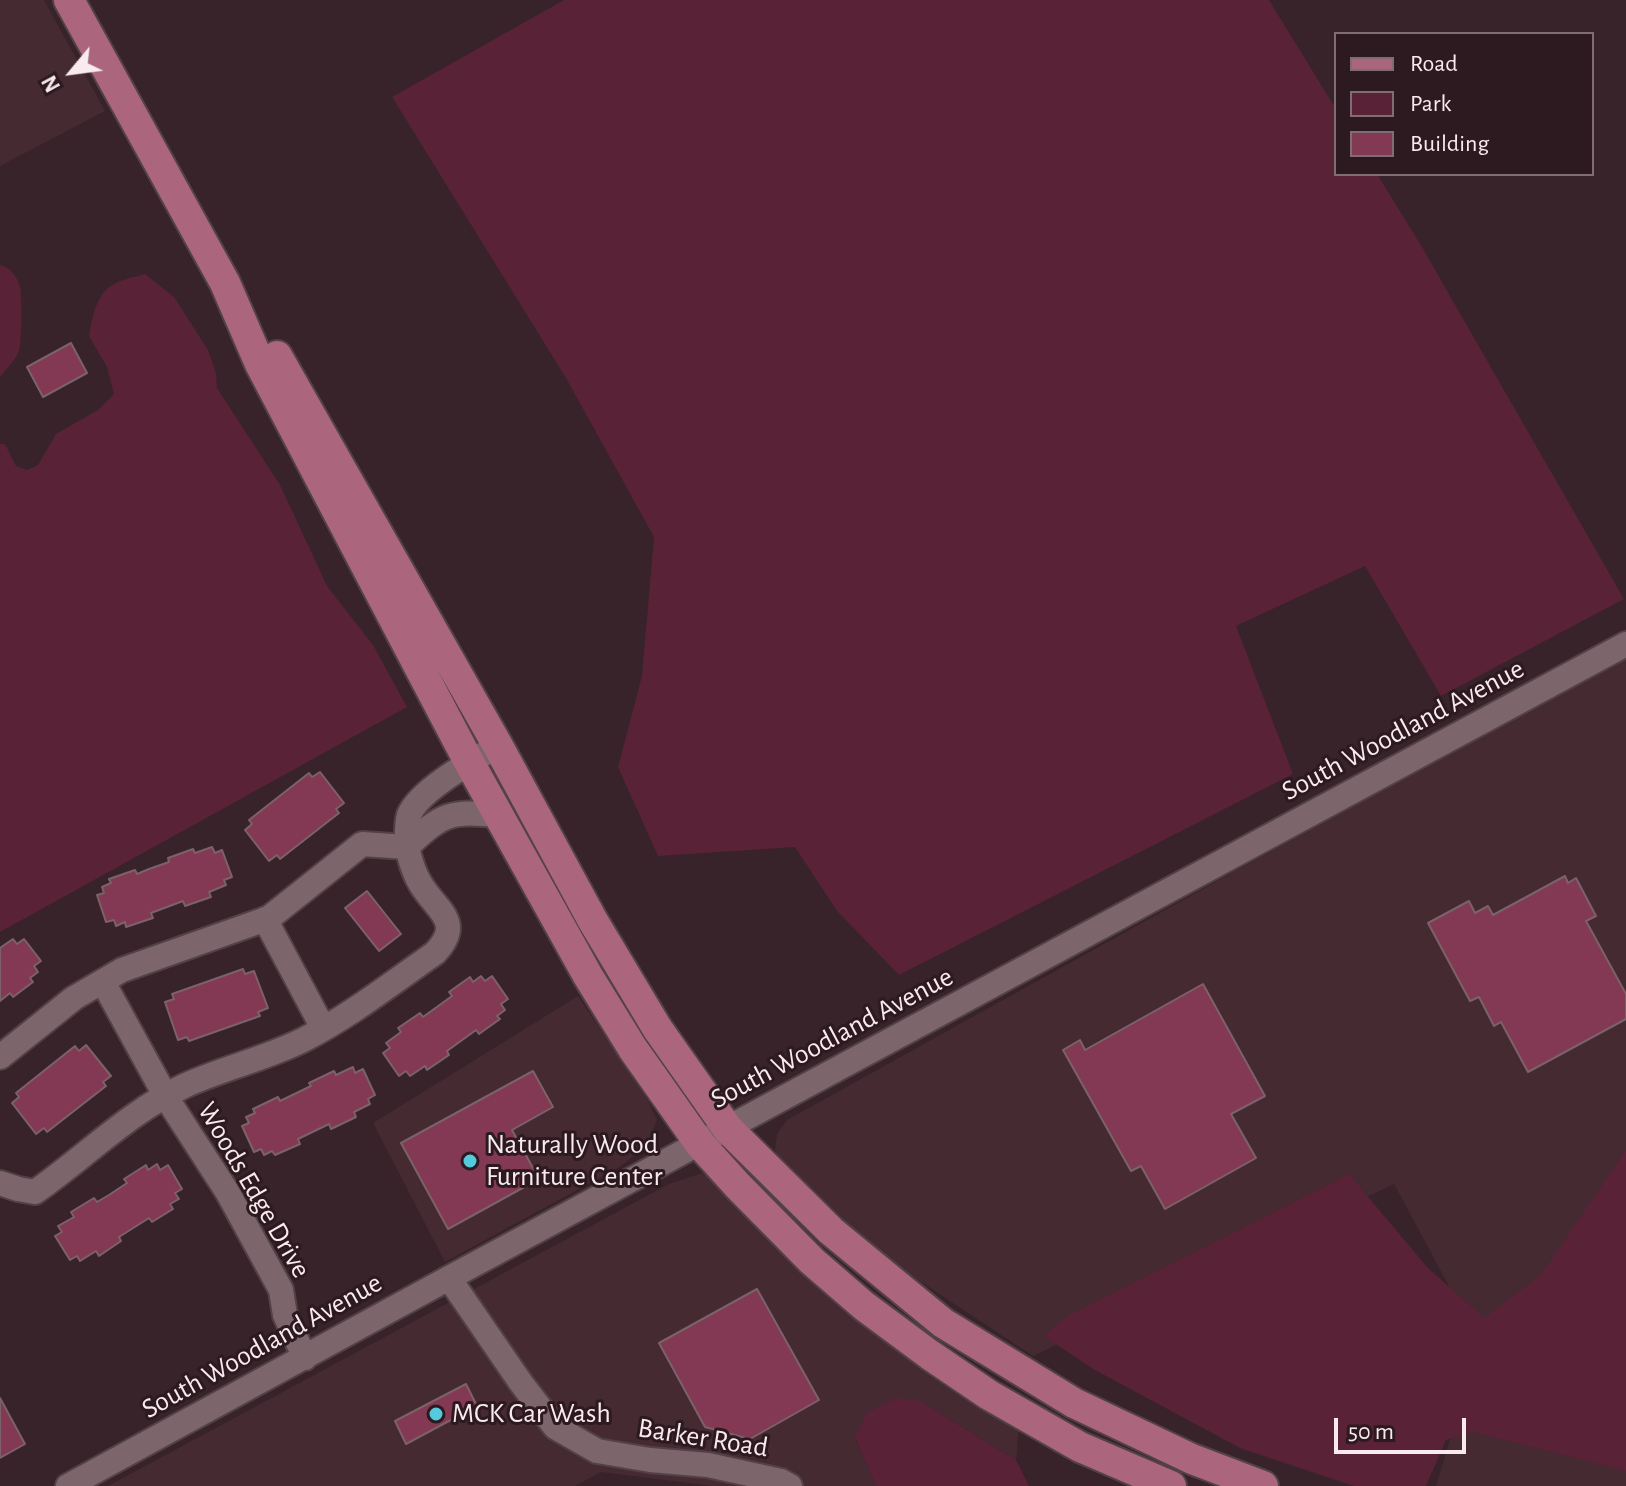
<!DOCTYPE html>
<html>
<head>
<meta charset="utf-8">
<style>
	body { margin:0 }
	#map { position:relative; width:1626px; height:1486px; overflow:hidden; background:#372329; font-family:"Alegreya Sans",sans-serif }
	canvas { display:block }
	.legend { position:absolute; left:1334px; top:32px; width:260px; height:144px; box-sizing:border-box; background:#2d1920; border:2px solid #7e6d72; margin:0; padding:10px 14px; list-style:none; font-size:24px; color:#f8eaee }
	.legend li { display:flex; align-items:center; gap:16px; height:40px }
	.legend b { width:40px; border:2px solid #7e6d72 }
	.north { position:absolute; left:32px; top:32px; width:80px; height:80px; -webkit-text-stroke:6px #2d1920; paint-order:stroke; rotate:241deg; font-size:22px; font-weight:700; line-height:32px; text-align:center; color:#f8eaee }
	.north::after { content:''; display:block; margin:auto; width:28px; height:36px; background:#f8eaee; clip-path:polygon(50% 0,100% 100%,50% 72%,0 100%) }
	.scale { position:absolute; left:1334px; top:1418px; width:132px; height:36px; box-sizing:border-box; border:4px solid #f8eaee; border-top:0; padding-left:10px; font-size:24px; line-height:28px; white-space:nowrap; color:#f8eaee; -webkit-text-stroke:6px #2d1920; paint-order:stroke }
</style>
</head>
<body>
<div id="map">
<canvas width="1626" height="1486"></canvas>
<ul class="legend">
<li><b style="height:10px;background:#ab657d"></b>Road</li>
<li><b style="height:22px;background:#592237"></b>Park</li>
<li><b style="height:22px;background:#833854"></b>Building</li>
</ul>
<div class="north">N</div>
<div class="scale">50 m</div>
</div>
<script>
const ctx = document.querySelector('canvas').getContext('2d');
ctx.lineJoin = 'round';
function fillPath(path, color) { ctx.fillStyle = color; ctx.fill(path, 'evenodd'); }
function trace(path, color, width, dash) { ctx.strokeStyle = color; ctx.lineWidth = width; ctx.lineCap = dash ? 'butt' : 'round'; ctx.setLineDash(dash || []); ctx.stroke(path); }
function drawText(font, color, halo, rows, align = 'center') {
  ctx.font = font + ' "Alegreya Sans",sans-serif'; ctx.lineWidth = 6; ctx.setLineDash([]); ctx.textBaseline = 'middle'; ctx.strokeStyle = halo; ctx.fillStyle = color; for (const [text, x, y, turn = 0] of rows) {
    ctx.save(); ctx.translate(x, y); ctx.rotate((+turn || 0) * Math.PI / 180); ctx.textAlign = isNaN(turn) ? turn : align; if (halo) ctx.strokeText(text, 0, 0); ctx.fillText(text, 0, 0); ctx.restore();
  }
}
fillPath(new Path2D(`
	M0,0h44l61,111 -105,55z
	M1626,658v828h-190l43,-144 -85,-158 -361,172 -166,-110 -87,-81 -5,-15 2,-16 10,-14 441,-245z
	M578,996l69,103 10,21 -10,25 -26,21 -176,96 -72,-139z
	M702,1173l21,12 296,242 -3,33 -96,-59 -65,36 21,49h-164l-111,-14 -26,14h-467l561,-302z`), '#452a32');
fillPath(new Path2D(`
	M564,0h705l67,109v65h41l42,68 205,357 -183,97 -76,-130 -129,60 57,148 -394,201 -62,-64 -42,-64 -137,9 -40,-89 24,-91 12,-139 -88,-159 -174,-281z
	M0,265c10,2 18,12 20,22 2,11 2,54 -1,64 -3,9 -13,18 -19,26z
	M145,274l29,23 34,53 8,23 1,15 63,97 47,101 46,59 34,62 -407,225v-488h5l11,22 11,4 11,-5 18,-31 42,-24 16,-16 -7,-27 -18,-31c3,-17 7,-43 25,-52 8,-5 21,-7 31,-10z
	M1626,1150v321l-152,-39 -28,8 -20,46h-72l-114,-38 -147,-79 -49,-33 22,-19 283,-143 78,93 57,51 57,-43z
	M896,1398l24,3 96,59 13,26h-153l-21,-49 12,-24z`), '#592237');
const building = new Path2D(`
	M71,343l16,30 -44,24 -16,-30z
	M320,772l24,31 -8,6 3,4 -59,46 -3,-4 -8,6 -24,-31 7,-6 -3,-4 60,-47 3,4z
	M212,847l3,6 7,-3 10,27 -8,3 2,5 -17,7 2,5 -26,9 -2,-5 -32,12 2,5 -27,9 -1,-5 -9,4 -2,-6 -8,2 -9,-27 7,-2 -2,-6 9,-4 -2,-4 26,-9 2,4 12,-5 20,-7 -1,-4 25,-9 2,4z
	M1565,876l3,7 8,-5 20,38 -10,5 40,73v25l-98,53 -27,-50 -7,4 -15,-29 -9,4 -42,-78 41,-22 6,12 13,-7 5,9z
	M367,891l34,43 -22,17 -34,-43z
	M13,939l4,5 7,-5 17,22 -7,5 4,6 -8,6 3,4 -20,15 -3,-4 -10,8v-53z
	M243,969l2,5 9,-3 14,37 -10,4 2,4 -71,25 -2,-4 -9,3 -13,-38 9,-3 -2,-5z
	M481,976l4,5 7,-5 16,23 -7,5 4,6 -8,6 3,3 -21,15 -3,-4 -29,21 2,4 -22,15 -2,-4 -15,10 -4,-5 -7,5 -16,-23 7,-5 -4,-5 15,-11 -3,-4 22,-15 3,4 29,-21 -3,-4 21,-15 3,5z
	M1203,984l62,112 -34,18 25,44 -91,51 -24,-43 -10,5 -68,-121 17,-10 5,10z
	M86,1045l25,31 -8,6 3,4 -59,46 -3,-4 -8,6 -24,-31 7,-6 -3,-4 59,-47 4,5z
	M353,1067l2,6 8,-4 12,26 -7,4 2,5 -16,8 2,5 -25,12 -2,-5 -31,15 2,5 -25,11 -3,-4 -8,4 -3,-6 -7,3 -12,-26 7,-3 -3,-6 9,-4 -2,-4 25,-12 2,4 31,-15 -2,-3 25,-12 2,4z
	M533,1071l20,36 -41,23 27,49 -91,50 -47,-86z
	M157,1164l3,6 8,-5 14,24 -7,4 4,6 -9,5 3,5 -21,13 -3,-4 -30,19 2,4 -22,15 -3,-5 -16,10 -3,-5 -7,4 -15,-24 7,-4 -4,-6 16,-9 -3,-5 23,-14 3,4 12,-7 18,-12 -3,-4 22,-14 2,5z
	M757,1289l62,111 -69,39 -45,-12 -46,-84z
	M466,1384l11,22 -71,38 -11,-23z
	M0,1398l25,46 -25,14z`);
fillPath(building, '#833854');
trace(building, '#7b6269', 2);
const minor = new Path2D(`
	M407,847c0,-10 -1,-23 2,-32 10,-25 66,-56 89,-69
	M407,847c37,-35 43,-36 93,-32
	M265,919l58,109
	M103,982l63,115 62,96 53,97 4,25 20,43
	M0,1057l74,-59 48,-28 147,-52 93,-74 45,3c3,12 6,25 13,36 16,28 45,38 15,70 -43,30 -85,63 -132,87 -38,19 -80,28 -119,46 -55,26 -99,71 -149,106l-17,-3 -18,-6
	M449,1278l72,105 34,44 42,24 53,9 58,5 73,16 9,5
	M68,1486l381,-208 1177,-634`);
const major = new Path2D(`
	M69,0l156,283 35,81 209,398 119,214 45,73 67,95 38,42 74,75 52,45 66,49 59,40 91,52 91,39
	M277,356l221,390 95,175 64,107 71,101 103,102 112,92 131,80 118,56 71,27`);
trace(minor, '#524147', 28);
trace(major, '#524147', 34);
trace(minor, '#7d656c', 24);
trace(major, '#ab657d', 30);
for (const [x, y, r, color] of [
	[470,1161,8,"#54cadc"],
	[436,1414,8,"#54cadc"]
]) { const dot = new Path2D(); dot.arc(x, y, r, 0, 2 * Math.PI); ctx.fillStyle = color; ctx.fill(dot); trace(dot, '#2d1920', 3); }
drawText('28px', '#f8eaee', '#2d1920', [
	["South Woodland Avenue",1403,730,-28],
	["South Woodland Avenue",832,1038,-28],
	["Woods Edge Drive",254,1190,60],
	["South Woodland Avenue",262,1346,-29],
	["Barker Road",703,1438,9]
]);
drawText('28px', '#f8eaee', '#2d1920', [
	["Naturally Wood",486,1145],
	["Furniture Center",486,1177],
	["MCK Car Wash",452,1414]
], 'left');
</script>
</body>
</html>
